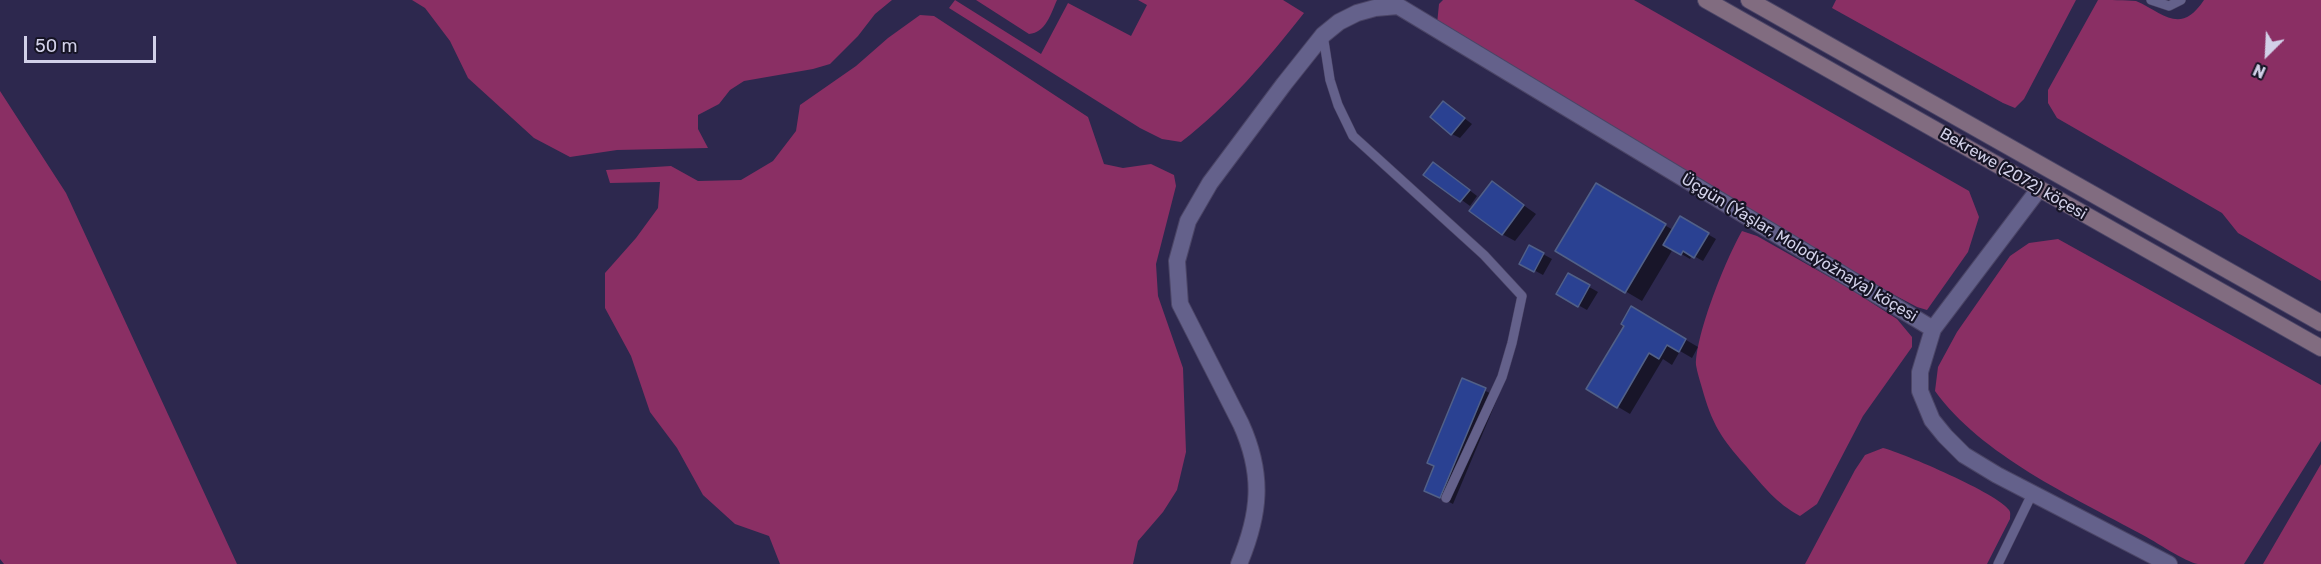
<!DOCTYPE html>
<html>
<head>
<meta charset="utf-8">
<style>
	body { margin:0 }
	#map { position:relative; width:2321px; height:564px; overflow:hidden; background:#2d284e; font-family:Rubik,sans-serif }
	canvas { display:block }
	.north { position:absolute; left:2237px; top:24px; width:60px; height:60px; -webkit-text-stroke:4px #161425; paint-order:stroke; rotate:204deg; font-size:16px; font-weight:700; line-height:24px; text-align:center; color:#d2d1e9 }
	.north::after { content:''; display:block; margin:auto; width:21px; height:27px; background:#d2d1e9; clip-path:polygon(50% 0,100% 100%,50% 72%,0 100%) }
	.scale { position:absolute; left:24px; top:36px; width:132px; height:27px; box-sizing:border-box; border:3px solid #d2d1e9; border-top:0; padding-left:8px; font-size:18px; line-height:21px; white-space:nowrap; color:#d2d1e9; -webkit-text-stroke:4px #161425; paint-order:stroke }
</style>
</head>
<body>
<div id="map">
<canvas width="2321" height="564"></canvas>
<div class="north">N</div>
<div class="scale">50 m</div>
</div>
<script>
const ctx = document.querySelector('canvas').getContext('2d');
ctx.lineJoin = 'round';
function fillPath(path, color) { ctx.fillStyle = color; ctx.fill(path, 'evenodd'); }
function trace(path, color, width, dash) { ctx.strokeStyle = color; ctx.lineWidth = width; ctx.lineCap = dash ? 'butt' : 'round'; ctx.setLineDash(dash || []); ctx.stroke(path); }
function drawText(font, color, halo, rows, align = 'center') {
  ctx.font = font + ' Rubik,sans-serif'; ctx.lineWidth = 4.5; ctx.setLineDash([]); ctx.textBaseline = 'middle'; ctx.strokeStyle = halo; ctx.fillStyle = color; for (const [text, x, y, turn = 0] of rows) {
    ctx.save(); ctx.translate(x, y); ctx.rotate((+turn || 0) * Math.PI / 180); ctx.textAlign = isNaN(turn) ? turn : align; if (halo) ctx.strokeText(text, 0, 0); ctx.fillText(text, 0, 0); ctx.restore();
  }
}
fillPath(new Path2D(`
	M412,0h480l-17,14 -17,22 -28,28 -17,5 -69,12 -14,9 -11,14 -21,11v14l10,19 -91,2 -47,7 -36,-19 -66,-60 -18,-37 -25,-33z
	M955,0l86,54 27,-51 63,33 16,-31 -9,-5h145l21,13c-37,47 -76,93 -123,129l-19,-3 -22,-11 -191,-120z
	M976,0h81c-6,13 -11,33 -28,34z
	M1443,0h191l335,191 10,26 -11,35 -41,58 -10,-3 -49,-26 -431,-257 2,-20z
	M1836,0h240l-52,99 -9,9 -12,-5 -171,-95z
	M2098,0c11,0 28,0 38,1 28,12 44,35 68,-1h117v281l-83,-48 -16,-20 -165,-95 -9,-15v-13z
	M920,15l14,1 154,101 16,47 19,4 28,-4 23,11 2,11 -20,78 2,32 25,72 3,84 -9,38 -14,22 -25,29 -5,23h-353l-11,-28 -34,-12 -32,-29 -26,-47 -27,-36 -19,-56 -26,-48v-35l31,-35 22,-30 2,-26 -50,1 -4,-13 65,-4 27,15 43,-1 32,-19 23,-30 4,-26 56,-39 32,-28z
	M0,91l66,102 171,371h-233l-4,-5z
	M1742,231l15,5 90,51 50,32 15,18v10l-49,69 -46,88 -17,12c-24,-13 -36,-29 -54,-50 -25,-28 -34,-42 -44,-78 -2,-7 -5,-16 -6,-23 0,-32 30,-106 46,-134z
	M2058,239l263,146v56l-77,123c-15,0 -32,0 -46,0 -13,-2 -43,-23 -57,-30 -68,-37 -160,-79 -206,-143l3,-24 19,-35 53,-76 19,-13z
	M1883,448c20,5 116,46 126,62 2,3 1,5 1,9l-23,45h-182l50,-94 10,-15z
	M2321,464v100h-58z`), '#8a2f64');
fillPath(new Path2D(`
	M1444,103l28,21 -12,14 -8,-4z
	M1442,169l35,27 -7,10 -44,-32z
	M1492,183l44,31 -21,27 -13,-7z
	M1597,185l76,45 7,-12 36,21 -13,22 -11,-6 -2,4 -17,-10 -31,52 -85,-50z
	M1530,247l22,12 -9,16 -22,-12z
	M1568,275l30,17 -11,18 -29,-16z
	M1632,308l66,39 -6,11 -12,-7 -8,14 -9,-6 -33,55 -42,-25 38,-63z
	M1463,380l35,17 -45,107 -27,-14 10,-24z`), '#0007');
const building = new Path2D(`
	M1443,101l22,17 -14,17 -21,-18z
	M1433,162l37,28 -10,12 -37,-27z
	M1492,181l32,24 -22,30 -33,-24z
	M1596,183l70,41 -41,69 -70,-42z
	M1680,216l29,17 -15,25 -11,-7 -2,4 -18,-10z
	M1529,245l15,8 -10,19 -15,-8z
	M1568,273l22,12 -12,22 -22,-13z
	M1631,306l55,33 -7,13 -12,-7 -8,14 -10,-6 -32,55 -31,-19 38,-63 -3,-2z
	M1462,378l24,10 -46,110 -16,-7 10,-25 -7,-3z`);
fillPath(building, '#2a4192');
trace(building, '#516088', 1.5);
const service = new Path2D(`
	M2151,0l18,6 12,-6
	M1323,35l7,45 8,25 15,31 131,119 38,41 -10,47 -10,34 -56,121
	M1998,564l34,-70`);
const minor = new Path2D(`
	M1933,329l106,-140
	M1239,564c21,-50 25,-89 2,-140l-61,-120 -3,-43 11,-40 22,-38 74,-99 39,-49 16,-13 18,-9 18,-5 23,-2 535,323 -13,43v19l12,29 13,16 19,19 33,20 172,89`);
const secondary = new Path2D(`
	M1706,0l615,348
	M1749,0l572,323`);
trace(service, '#4b4566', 10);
trace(minor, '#4b4566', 18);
trace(secondary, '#4b4566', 18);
trace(service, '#64618b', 9);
trace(minor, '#64618b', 16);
trace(secondary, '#816c80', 16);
drawText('16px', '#d2d1e9', '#161425', [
	["Bekrewe (2072) köçesi",2013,174,30],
	["Üçgün (Ýaşlar, Molodýožnaýa) köçesi",1799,248,31]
]);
</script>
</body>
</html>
